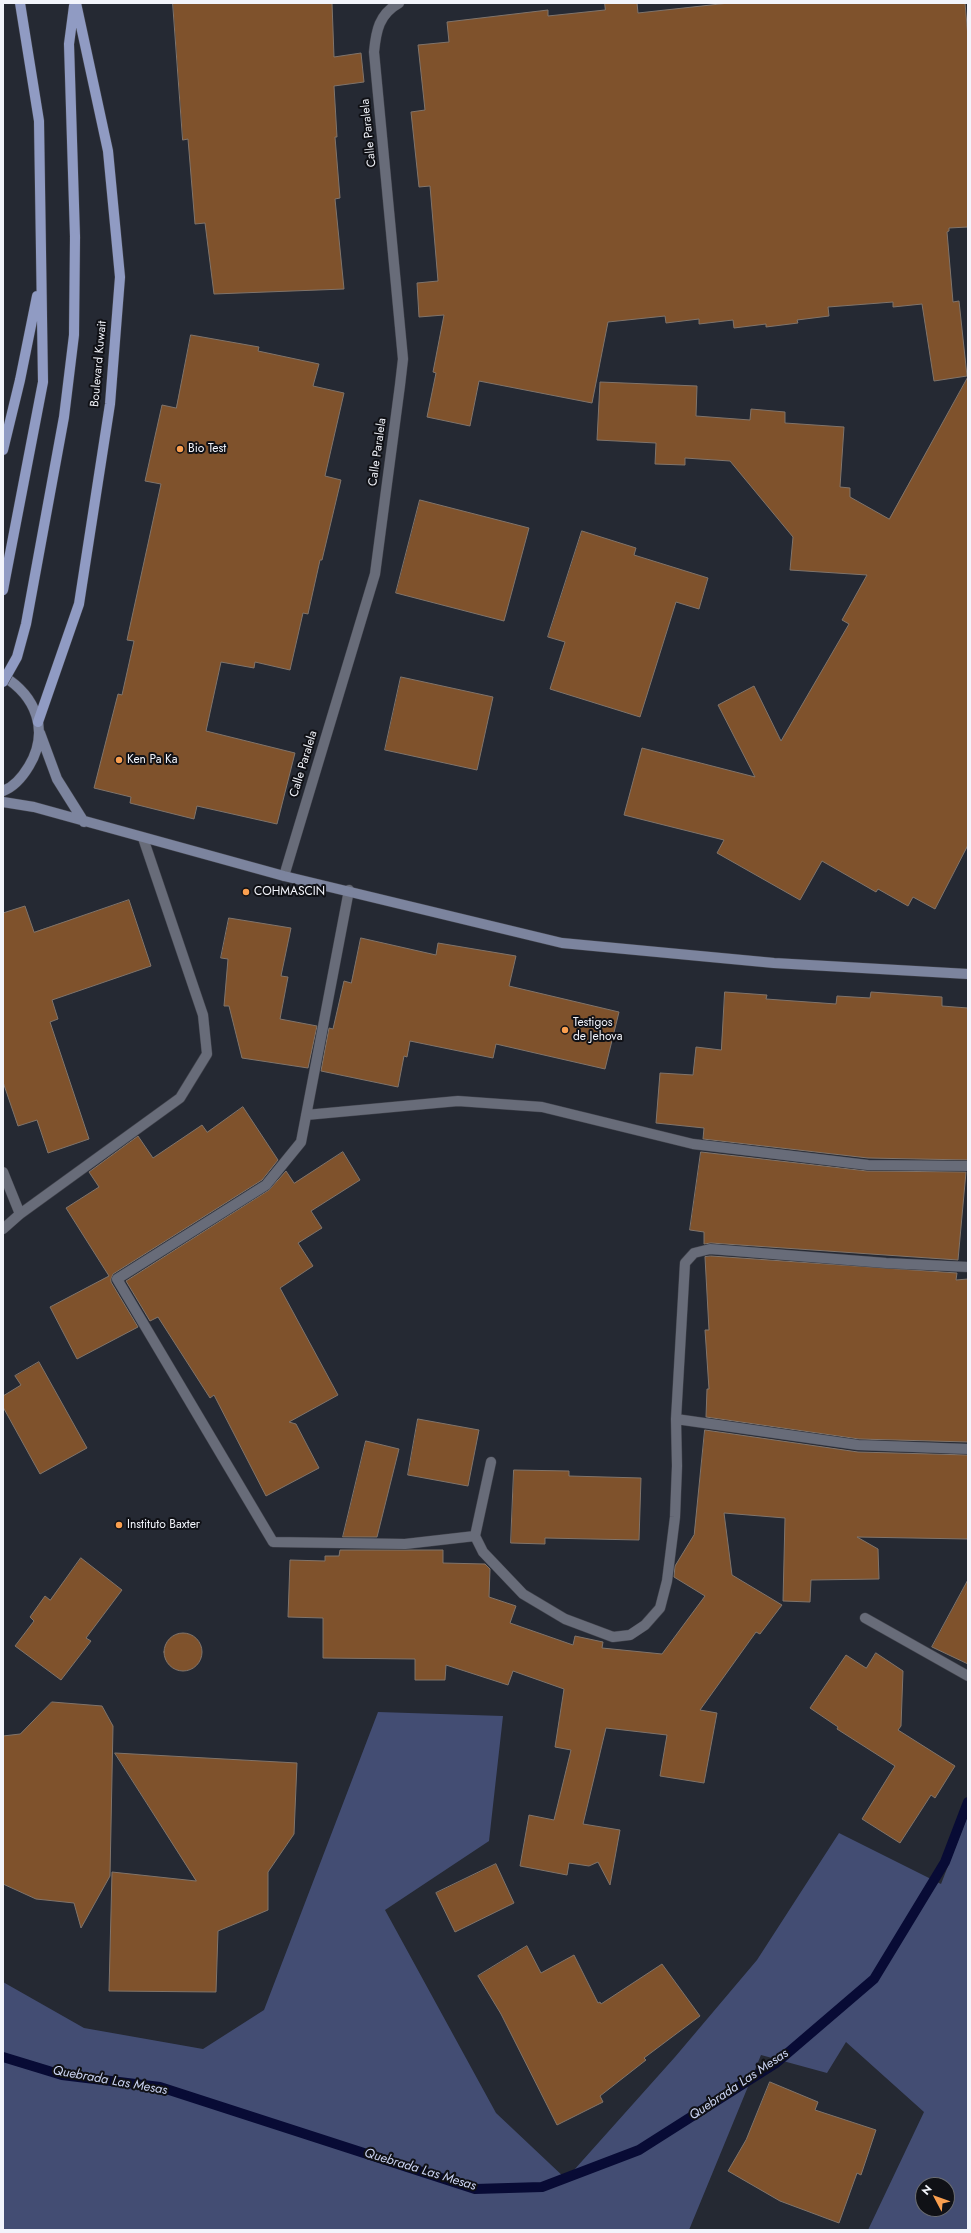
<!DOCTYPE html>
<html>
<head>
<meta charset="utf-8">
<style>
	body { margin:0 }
	#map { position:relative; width:971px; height:2233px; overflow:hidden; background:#252933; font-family:Jost,sans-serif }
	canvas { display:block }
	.frame { position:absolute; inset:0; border:4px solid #f2f4fb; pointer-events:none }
	.north { position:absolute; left:915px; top:2177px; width:40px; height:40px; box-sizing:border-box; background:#101116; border:1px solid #6a6c72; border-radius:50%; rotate:311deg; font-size:11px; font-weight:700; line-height:16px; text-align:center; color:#f2f4fb }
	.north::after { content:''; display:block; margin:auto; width:14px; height:18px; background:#fa9f4f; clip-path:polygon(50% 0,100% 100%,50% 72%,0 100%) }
</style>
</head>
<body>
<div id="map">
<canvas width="971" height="2233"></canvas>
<div class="frame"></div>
<div class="north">N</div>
</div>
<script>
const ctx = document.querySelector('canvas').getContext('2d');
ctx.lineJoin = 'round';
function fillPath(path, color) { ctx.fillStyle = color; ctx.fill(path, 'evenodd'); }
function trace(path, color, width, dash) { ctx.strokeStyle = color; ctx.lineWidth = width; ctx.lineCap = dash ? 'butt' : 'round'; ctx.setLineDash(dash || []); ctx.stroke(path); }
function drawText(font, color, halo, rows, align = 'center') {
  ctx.font = font + ' Jost,sans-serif'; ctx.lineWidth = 4; ctx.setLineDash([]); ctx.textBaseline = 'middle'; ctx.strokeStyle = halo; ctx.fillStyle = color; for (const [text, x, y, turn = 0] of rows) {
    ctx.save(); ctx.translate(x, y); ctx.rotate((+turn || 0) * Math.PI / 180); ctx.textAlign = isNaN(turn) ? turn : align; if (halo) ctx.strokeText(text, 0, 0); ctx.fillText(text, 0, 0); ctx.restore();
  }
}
fillPath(new Path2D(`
	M378,1712l125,4 -14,125 -104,69 111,203 70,66 109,-122 82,-97 82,-127 102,51 27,-69v415h-100l56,-118 -78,-70 -19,31 -66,-18 -72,175h-686v-248l81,46 119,21 61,-39zM923,2185h24v24h-24z`), '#434d73');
trace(new Path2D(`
	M3,2057l59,18 98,12 315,102 67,-2 97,-37 137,-87 98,-84 71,-117 23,-60`), '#080b35', 10);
const building = new Path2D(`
	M173,3h159l2,54 27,-4 3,29 -30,4 3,51h-2l5,61 -5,1 9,90 -130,5 -9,-71 -10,1 -7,-85 -5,1z
	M605,3h32l1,10 91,-10h236l3,34v190l-19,1v3l-2,1 6,70 6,-1 8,75 -33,5 -12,-77 -29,3v-5l-65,5 1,9 -32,4 1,3 -32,4v-3l-32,4 -1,-8 -34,4v-5l-33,4 -1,-7 -57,6 -16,81 -113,-22 -9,45 -43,-9 9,-44 -3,-1 11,-57 -25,2 -2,-34 21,-2 -8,-95 -11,1 -8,-75 14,-2 -7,-65 31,-3 -2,-20 101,-12v6l57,-6z
	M191,335l68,12 -1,4 61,13 -6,22 31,7 -19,83 16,4 -19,80h-2l-12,54 -5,-1 -13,57 -35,-8 -1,6 -33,-6 -15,69 89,22 -18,71 -80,-18 -3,13 -64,-16 1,-6 -37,-9 24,-94 4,1 12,-54 -7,-1 34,-156 -16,-3 17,-76 14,3z
	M968,377v468l-33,64 -22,-12 -5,9 -30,-17 -2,3 -54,-31 -22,39 -83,-47 7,-13 -100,-25 18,-67 113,29 -37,-72 36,-19 27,55 68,-117 -7,-4 25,-45 -77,-5 3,-33 -63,-76 -45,-3v7l-30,-1 1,-21 -59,-3 3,-58 97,4 -1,30 54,4 1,-11 34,3v11l59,4 -4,60 10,1v9l39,22z
	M420,500l109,28 -25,93 -108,-28z
	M582,531l54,17 -2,7 74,23 -9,31 -23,-7 -36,115 -90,-28 15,-47 -17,-5z
	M401,677l92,20 -16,73 -92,-20z
	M129,900l22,66 -99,34 6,19 -8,3 39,117 -41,14 -11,-33 -19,6 -15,-44v-169l22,-7 9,26z
	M229,918l62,10 -10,48 7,1 -8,42 37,7 -9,42 -66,-10 -13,-52h-5l4,-47 -7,-1z
	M361,938l75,17 2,-12 78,13 -7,30 110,26 -14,57 -109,-25 -3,14 -83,-17 -3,16 -3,-1 -6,31 -77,-16 8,-43 4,1 11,-48 7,2z
	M725,992l42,3 -1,4 70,5 1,-8 33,2 1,-6 71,5v9l26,2v152l-100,-2 -165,-19 1,-11 -48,-5 4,-50 33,2 3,-28 25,3z
	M243,1107l35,53 -16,20 -149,94 -2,5v3l27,45 -61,32 -27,-52 59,-31 -43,-68 33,-21 -10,-15 49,-36 15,22 49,-33 5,7z
	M343,1152l17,28 -49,31 11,17 -24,15 15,23 -33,22 58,107 -49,27 7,2 23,44 -53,28 -52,-101 -4,3 -52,-81 -8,4 -24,-40 143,-91 17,-19 8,12z
	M701,1152l166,19 99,1 -8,88 -247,-17 -7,1v-12l-14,-2z
	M711,1256l246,17 -1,7 12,-1v163l-109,-3 -153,-22 1,-28h2l-4,-59h4l-4,-73z
	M39,1362l48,86 -47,26 -37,-67v-11l18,-11 -6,-9z
	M418,1419l61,11 -11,56 -60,-11z
	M705,1430l153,22 110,3v84l-111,-2 21,12 1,30 -68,1 -1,22 -27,-1 2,-83 -61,-5 8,62 50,30 -22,29 -4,-2 -56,78 17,3 -13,70 -44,-7 7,-41 -61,-7 -23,96 37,6 -10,55 -12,-23 -9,4 -20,-3 -2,12 -47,-9 9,-51 25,5 17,-70 -16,-3 9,-58 -51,-18 -5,14 -62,-20 -1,15h-30v-21l-92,-1v-40l-35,-1 2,-57 35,1v-5h14l1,-6h103v13l42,1 5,5 -1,28 27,9 -6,17 63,22 2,-9 28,6 -1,6 60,6 43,-58 -31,-19 1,-11 19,-31z
	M366,1441l33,8 -22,88h-34z
	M514,1470l55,1v5l72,2 -2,62 -94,-2v6l-34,-1z
	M81,1558l41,32 -36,48 5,3 -30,39 -46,-34 19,-25 -4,-4 15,-21 5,4z
	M968,1580v84l-36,-17z
	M164 1652a19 19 0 1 1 38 0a19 19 0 1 1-38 0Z
	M876,1653l27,18 -2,55 -3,4 57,36 -20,32 -4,-3 -31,48 -38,-24 33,-53 -58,-37 1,-2 -28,-19 36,-53 20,13z
	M52,1702l50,4 11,20 -3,150 -29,52 -7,-25 -38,-4 -33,-15v-148l17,-2z
	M115,1753l182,10 -3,71 -26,38v38l-50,21 -2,61 -107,-1 3,-119 84,9z
	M496,1864l18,39 -59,29 -19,-39z
	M527,1946l14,27 33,-18 24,48 2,-1 1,2 61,-40 38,52 -56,42 2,2 -46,36 3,6 -46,23 -56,-111 -23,-38z
	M770,2082l48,20 -3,8 61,20 -15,45 -4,-2 -18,50 -59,-22 -52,-30 18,-31z`);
fillPath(building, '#7f522c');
trace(building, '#80746b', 1);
const lane = new Path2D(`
	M3,1172l17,42
	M3,1229l17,-15 160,-116 27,-44 -4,-39 -60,-177
	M865,1618l103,58`);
const street = new Path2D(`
	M284,876l91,-302 25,-189 3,-26 -29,-307c2,-21 5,-38 25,-49
	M349,890l-48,252 -35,43 -149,94 156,263 132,2 70,-8
	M306,1115l152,-14 84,6 151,37 175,21 100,1
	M676,1419l182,26 110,4
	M491,1462l-16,74 8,16 40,42 42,25 48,18 17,-2 15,-10 15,-17 7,-27 8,-64 2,-51 -1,-47 9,-156 9,-10 16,-4 176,14 82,4`);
const secondary = new Path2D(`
	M3,676c33,20 47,55 26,90 -6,10 -15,21 -26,25
	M40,733l17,46 27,43
	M3,802l31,5 250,69 278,67 212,20 194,11`);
const primary = new Path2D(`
	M74,6l-5,38 6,193
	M3,450l17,-70 17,-84
	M3,590l40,-208 -4,-261 -19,-118
	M38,722l41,-118 31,-200 10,-127 -12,-126 -32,-148`);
trace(lane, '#41434c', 11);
trace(street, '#41434c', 11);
trace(secondary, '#41434c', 11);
trace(primary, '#41434c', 11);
trace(lane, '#686c79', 10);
trace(street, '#686c79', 10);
trace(secondary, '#7c849e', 10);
trace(primary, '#909bc3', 10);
const primaryBridge = new Path2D(`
	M3,682l14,-25 9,-33 38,-207 10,-82 1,-98`);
trace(primaryBridge, '#41434c', 11, []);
trace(primaryBridge, '#909bc3', 10);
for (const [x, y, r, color] of [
	[180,449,4,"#fa9f4f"],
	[119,760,4,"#fa9f4f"],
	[246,892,4,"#fa9f4f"],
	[565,1030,4,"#fa9f4f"],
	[119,1525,4,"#fa9f4f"]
]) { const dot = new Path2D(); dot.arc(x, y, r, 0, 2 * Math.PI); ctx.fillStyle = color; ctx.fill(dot); trace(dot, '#101116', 1.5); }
drawText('12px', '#f2f4fb', '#101116', [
	["Calle Paralela",369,133,-96],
	["Boulevard Kuwait",99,364,-85],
	["Calle Paralela",378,452,-82],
	["Calle Paralela",304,764,-73]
]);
drawText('12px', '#f2f4fb', '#101116', [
	["Bio Test",188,449],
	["Ken Pa Ka",127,760],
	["COHMASCIN",254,892],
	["Testigos",573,1023],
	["de Jehova",573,1037],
	["Instituto Baxter",127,1525]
], 'left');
drawText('italic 13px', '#cad3f2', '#101116', [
	["Quebrada Las Mesas",110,2081,10],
	["Quebrada Las Mesas",739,2085,-34],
	["Quebrada Las Mesas",420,2170,17]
]);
</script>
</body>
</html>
